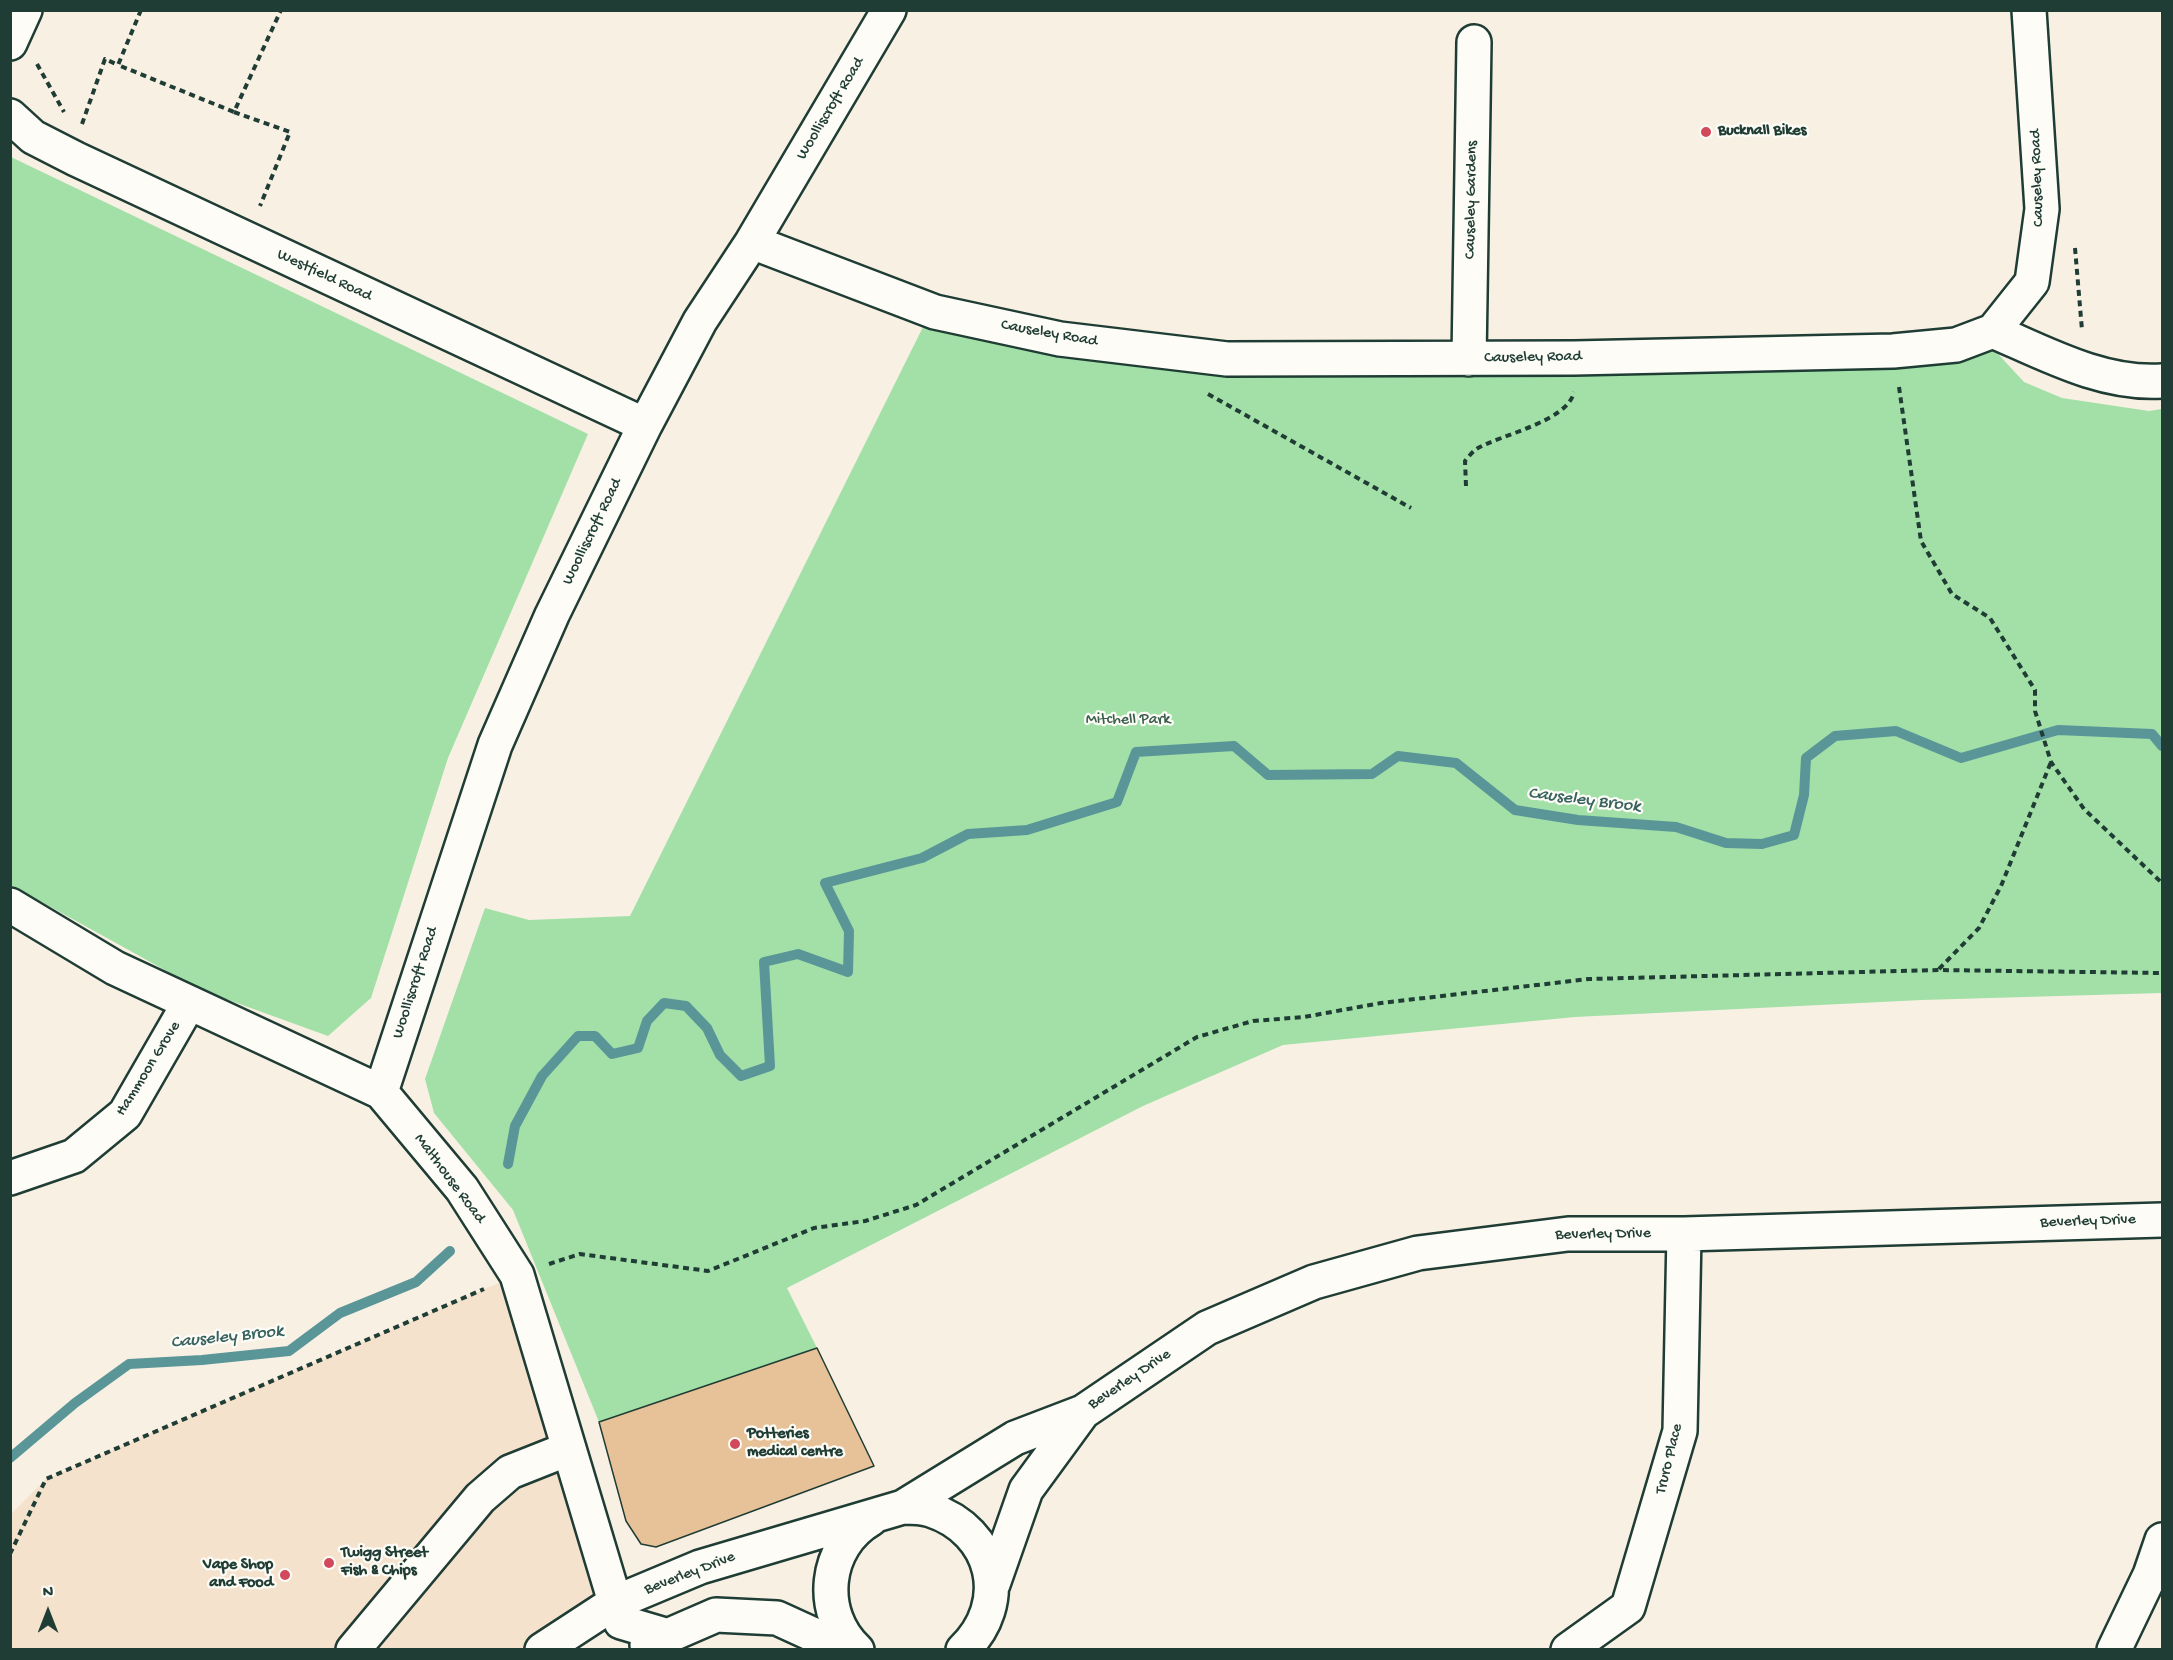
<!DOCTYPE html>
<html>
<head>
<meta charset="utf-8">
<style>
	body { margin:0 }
	#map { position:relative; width:2173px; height:1660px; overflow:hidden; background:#f9f0e4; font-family:"Gochi Hand",sans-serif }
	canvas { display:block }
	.frame { position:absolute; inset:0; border:12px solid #1f3d34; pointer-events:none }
	.north { position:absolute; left:18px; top:1582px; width:60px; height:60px; -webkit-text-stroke:4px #fdfcf7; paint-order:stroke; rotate:0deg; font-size:16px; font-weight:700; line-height:24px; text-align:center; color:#1f3d34 }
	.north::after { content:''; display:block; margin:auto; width:21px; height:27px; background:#1f3d34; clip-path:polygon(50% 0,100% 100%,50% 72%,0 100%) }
</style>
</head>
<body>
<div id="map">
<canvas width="2173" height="1660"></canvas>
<div class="frame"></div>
<div class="north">N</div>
</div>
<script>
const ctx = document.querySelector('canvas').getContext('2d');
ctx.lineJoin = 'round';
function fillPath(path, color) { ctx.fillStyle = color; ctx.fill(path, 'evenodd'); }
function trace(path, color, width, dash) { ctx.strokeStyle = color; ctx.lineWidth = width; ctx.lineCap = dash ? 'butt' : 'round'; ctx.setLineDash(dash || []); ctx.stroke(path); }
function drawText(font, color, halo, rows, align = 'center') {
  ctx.font = font + ' "Gochi Hand",sans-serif'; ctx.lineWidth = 4.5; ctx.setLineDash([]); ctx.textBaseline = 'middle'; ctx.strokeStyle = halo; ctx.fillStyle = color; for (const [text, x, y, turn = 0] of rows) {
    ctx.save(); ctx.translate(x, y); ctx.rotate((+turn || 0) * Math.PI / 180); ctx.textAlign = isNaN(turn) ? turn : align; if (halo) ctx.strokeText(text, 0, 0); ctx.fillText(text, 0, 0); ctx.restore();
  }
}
fillPath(new Path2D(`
	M517,1275l97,328 -57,46h-546l-1,-134 36,-36z`), '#f4e2cd');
fillPath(new Path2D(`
	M11,157l577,277 -140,324 -77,240 -43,38 -127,-46 -190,-105z
	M925,323l122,27 941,-7 36,39 38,16 87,13 13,-2v584l-240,7 -347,17 -292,28 -140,61 -356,182 30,60 -218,74 -86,-212 -79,-97 -9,-34 60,-171 44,12 101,-4z`), '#a2e0a8');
trace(new Path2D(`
	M508,1164l7,-38 27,-50 36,-40h17l17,18 26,-6 9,-27 17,-18 22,3 21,22 13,27 21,21 29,-10 -6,-104 34,-8 50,18 1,-41 -24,-48 97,-25 46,-24 59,-4 90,-28 19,-50 98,-6 34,29 104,-1 26,-18 58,7 59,47 63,10 98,7 50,16 36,1 32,-9 10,-40 2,-37 29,-22 61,-5 65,27 97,-28 94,4 10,12
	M10,1458l65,-55 54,-39 73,-4 87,-9 51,-38 76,-31 34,-31`), '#5a9698', 10);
const building = new Path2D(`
	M817,1348l57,118 -218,81 -15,-3 -15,-23 -27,-99z`);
fillPath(building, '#e7c298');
trace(building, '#1f3d34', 1.5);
const minor = new Path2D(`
	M10,43l15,-33
	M10,116l23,21 43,22 569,266
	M752,242l183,70 125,27 167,20 347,-1 319,-7 63,-6 37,-14 39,-49 10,-73 -13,-199
	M1993,331c53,23 110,54 169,50
	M1469,359l5,-317
	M10,905l105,63 266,124 81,97 55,86 104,347 44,13
	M381,1092l114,-347 57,-130 93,-190 55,-104 52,-79 137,-232
	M10,1178l64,-22 51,-42 64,-111
	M903,1507l112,-69 68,-26 124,-84 107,-46 104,-29 150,-19h116l478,-14
	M993,1584l33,-94 57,-78
	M647,1645l69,-30 61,3 70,32
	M353,1650l127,-152 30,-26 58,-23
	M542,1650l72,-47 86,-36 203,-60c9,0 19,0 28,3 64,21 81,93 32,140
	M857,1650c-40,-37 -33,-104 14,-131
	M1568,1650l60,-43 52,-176 4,-197
	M2114,1650l36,-75 12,-35`);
trace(minor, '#1f3d34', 38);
trace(new Path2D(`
	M141,10l-23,55 116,47 47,-102
	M37,64l27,48
	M234,112l56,20 -30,74
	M82,124l23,-65 13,6
	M2075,248l7,82
	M1899,387l22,154 31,53 38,24 45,72v21l16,51 33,47 78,74
	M1208,394l203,114
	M1466,486l-1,-25c4,-5 8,-10 13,-13 23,-13 90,-27 96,-56
	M1939,969l40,-41 22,-42 50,-124
	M549,1264l31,-10 128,17 106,-43 51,-7 51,-16 281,-168 56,-16 51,-4 77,-14 208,-24 349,-9 224,3
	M10,1554l36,-75 438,-190`), '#1f3d34', 4, [6, 4.5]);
trace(minor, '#fdfcf7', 33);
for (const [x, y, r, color] of [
	[1706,132,6,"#d1495b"],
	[735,1444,6,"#d1495b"],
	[329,1563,6,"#d1495b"],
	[285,1575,6,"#d1495b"]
]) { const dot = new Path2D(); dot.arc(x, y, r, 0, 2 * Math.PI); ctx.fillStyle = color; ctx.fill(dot); trace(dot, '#fdfcf7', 2); }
drawText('16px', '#1f3d34', '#fdfcf7', [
	["Woolliscroft Road",831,109,-59],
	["Causeley Road",2038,178,-92],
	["Causeley Gardens",1472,200,-89],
	["Westfield Road",324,276,25],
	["Causeley Road",1049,334,10],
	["Causeley Road",1533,358,-1],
	["Woolliscroft Road",593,532,-64],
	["Woolliscroft Road",416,983,-72],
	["Hammoon Grove",149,1069,-58],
	["Malthouse Road",449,1179,53],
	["Beverley Drive",2088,1222,-2],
	["Beverley Drive",1603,1235,-1],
	["Beverley Drive",1130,1380,-34],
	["Truro Place",1670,1459,-76],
	["Beverley Drive",690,1574,-21]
]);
drawText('bold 16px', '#1f3d34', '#fdfcf7', [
	["Bucknall Bikes",1718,132],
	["Potteries",747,1435],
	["medical centre",747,1453],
	["Twigg Street",341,1554],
	["Fish & Chips",341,1572],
	["Vape Shop",273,1566,"right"],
	["and Food",273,1584,"right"]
], 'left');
drawText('16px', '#395e4b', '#fdfcf7', [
	["Mitchell Park",1128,721]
]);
drawText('italic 18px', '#38625e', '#fdfcf7', [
	["Causeley Brook",1584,801,7],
	["Causeley Brook",227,1338,-6]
]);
</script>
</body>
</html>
